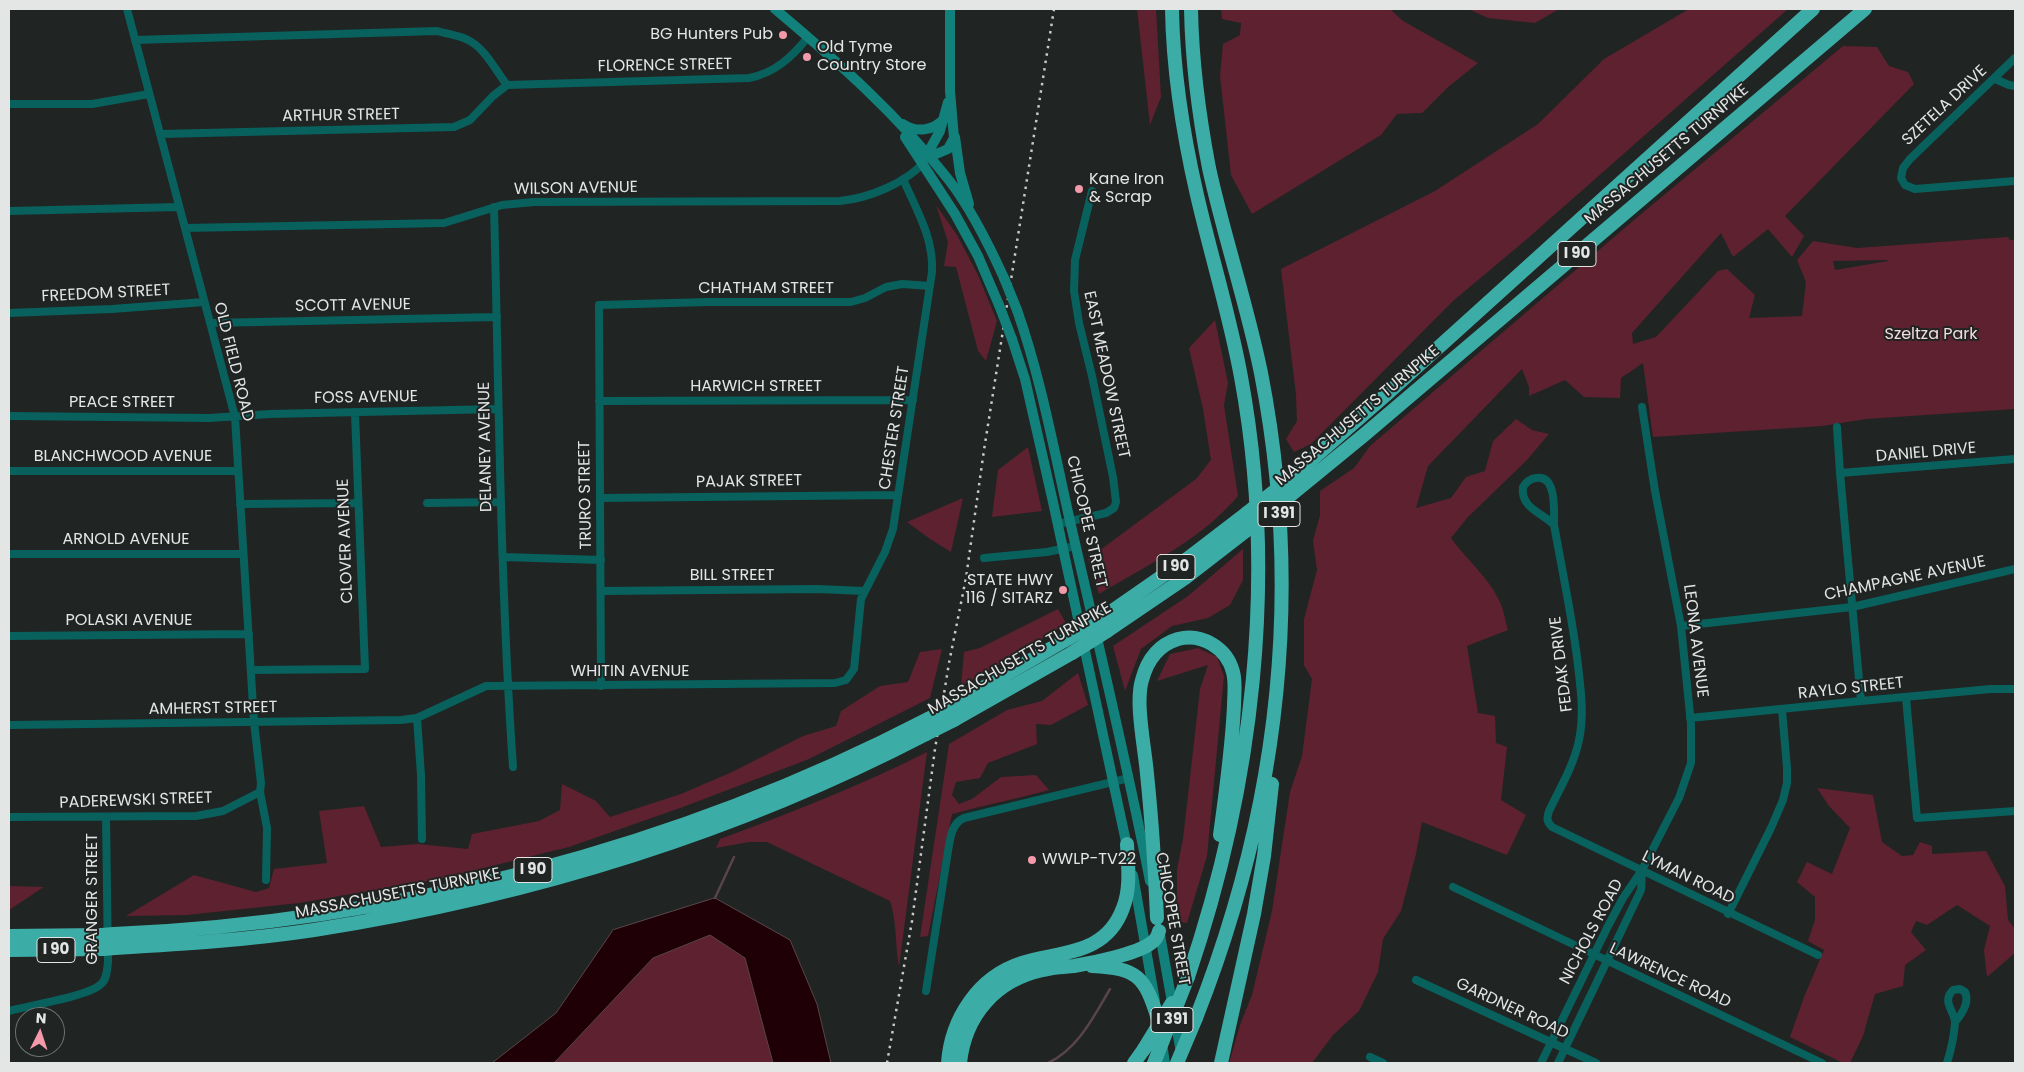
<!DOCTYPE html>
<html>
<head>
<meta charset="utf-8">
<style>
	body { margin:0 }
	#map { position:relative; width:2024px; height:1072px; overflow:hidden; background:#202423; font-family:Poppins,sans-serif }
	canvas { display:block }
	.frame { position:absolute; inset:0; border:10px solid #e3e6e5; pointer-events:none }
	.north { position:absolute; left:15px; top:1007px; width:50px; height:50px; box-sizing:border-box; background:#202423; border:1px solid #6e7271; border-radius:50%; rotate:4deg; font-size:14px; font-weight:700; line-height:20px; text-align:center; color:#e3e6e5 }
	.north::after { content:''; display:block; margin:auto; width:18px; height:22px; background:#f39aaa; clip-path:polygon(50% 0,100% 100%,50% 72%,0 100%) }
</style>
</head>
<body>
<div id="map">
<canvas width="2024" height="1072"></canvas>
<div class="frame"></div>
<div class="north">N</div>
</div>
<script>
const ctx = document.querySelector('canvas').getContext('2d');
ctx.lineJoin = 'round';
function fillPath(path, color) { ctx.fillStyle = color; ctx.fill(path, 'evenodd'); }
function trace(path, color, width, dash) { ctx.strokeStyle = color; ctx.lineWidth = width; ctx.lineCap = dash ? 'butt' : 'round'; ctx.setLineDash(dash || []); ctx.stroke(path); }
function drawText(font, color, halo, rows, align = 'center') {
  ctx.font = font + ' Poppins,sans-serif'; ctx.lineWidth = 4; ctx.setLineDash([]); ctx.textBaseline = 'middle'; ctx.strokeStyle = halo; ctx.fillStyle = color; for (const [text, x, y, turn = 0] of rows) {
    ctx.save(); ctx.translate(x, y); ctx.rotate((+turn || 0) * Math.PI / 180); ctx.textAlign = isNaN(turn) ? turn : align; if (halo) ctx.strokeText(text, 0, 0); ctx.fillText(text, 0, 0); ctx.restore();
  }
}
fillPath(new Path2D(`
	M1137,9h19l5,88 -11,28z
	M1221,9h169l13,12 75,42 -31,25 -25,25 -25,1 -16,21 -129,79 -21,-39 -11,-99 3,-32 17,-9 1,-12 -19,-4z
	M1468,9h91l-24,14 -47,-5z
	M1689,9h99l-261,230 -74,62 -142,143 -17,8 -8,-13 11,-18 -1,-26 -15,-126 154,-78 103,-67 66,-65z
	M1843,46l34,1 12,19 19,6 6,12 -129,132 19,20 -12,21 -24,-28 -35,28 -12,-24 -89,100 1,11 23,-7 62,-66 9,-2 28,26 -6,23 53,-2 4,-34 -9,-22 16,-19 44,7 151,-11 2,3h5v169l-149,10 -44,7 -169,11 -10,-74 -22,15 -1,20 -36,-1 -19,-17 -36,16v-9l-7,-18 -94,97 -12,42 35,-10 15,-21 19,-6 8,-30 23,-22 16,11 17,4 -22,26 -59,57 -17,21c15,21 37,39 48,62 5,9 6,21 9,30l-41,16 11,67 17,3 1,27 11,4 -6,53 25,15 -19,40 -85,-33 -6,32 -15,57 -18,28 -5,33 -19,39 -26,24 -21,28h-83l11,-38 12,-30 20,-84 18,-119 12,-36 10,-77 -8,-14v-46l13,-49 -4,-29 7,-26v-24l34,-23 16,-22 264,-226zM1833,261l54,-1 1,1 -53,9z
	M936,205l21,30 21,40 19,46 -11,40 -8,-10 -22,-84 -12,-1 4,-24z
	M1215,320l13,63 -4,22 14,91c-36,43 -90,69 -139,98l-11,-35 108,-80 15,-19 -8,-51 -14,-61z
	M1028,447l14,64 -50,6 6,-47z
	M963,498l-12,54 -21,-13 -23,-17z
	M1243,549v31l-13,25 -22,13 -36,8 -31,23 -16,42 -12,-45 75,-50z
	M1058,609l8,14 -48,31 -57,32 3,-34 16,-4z
	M1198,648l19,9 7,19 -17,180 -20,67 -10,-2v-52l6,-30 17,-150 8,-24 -51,16 13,-27z
	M942,649l-12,49 -121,61 -126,48 -114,40 -130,32 -140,24 -112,12 -61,1 68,-41 62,17 13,-4 5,-19 53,-6 -8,-52 45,-5 17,41 37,-3 50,5 4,-15 67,-13 21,-11 2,-26 34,17 14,16 71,-23 51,-22 71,-36 33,-10 5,-15 39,-25 28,-4 12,-30z
	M1078,673l10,32 -37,20 -15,-1 1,20 -49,19 -8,15 -24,4 -4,13 7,9 13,-5 29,-22 35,-2 13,15c-32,9 -65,15 -97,24l-24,122 -8,1 29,-193 58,-34 35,-9z
	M927,752l-28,215c-4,-22 -2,-45 -9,-66l-123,-59h-18l-33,6 4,-9c70,-26 140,-53 207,-87z
	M1817,788l56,7 9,47 20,14 11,-1 7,-13 12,4v8l54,-3 19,35 3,34 7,9v24l-28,24 -3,-27 6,-24 -33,-21 -30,20 -11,-4 -5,11 15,18 -21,15 -2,21 -28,8 -12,42 -13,27h-7l-53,-26 14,-40 20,-47 -16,-9 7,-21v-23l-18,-15 10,-20 25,12 18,-46 -21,-22z
	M9,886l35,1 -35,23z
	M710,935l35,23 28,105h-219l99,-105z`), '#5e2130');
const water = new Path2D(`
	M715,898l75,42 27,64 14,59h-58l-28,-105 -35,-23 -57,23 -99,105h-62l64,-50 57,-83z`);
fillPath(water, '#1e0006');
trace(water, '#594549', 1);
trace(new Path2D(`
	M715,898l19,-41
	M1048,1063c30,-14 46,-47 62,-74`), '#594549', 2.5);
trace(new Path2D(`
	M127,9l108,408 19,305 7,61 -1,9 7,36 -1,52
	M135,40l302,-9c10,3 22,4 31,9 18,9 27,30 39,45
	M2015,58l-105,101 -7,9 -2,10 4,7 10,4 100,-8
	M1995,79l14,6 6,1
	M507,85l242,-7c26,-5 43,-21 59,-41
	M9,104h83l57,-10
	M160,134l294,-7 16,-7 23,-24 14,-11
	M494,207c5,187 6,374 19,560
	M9,211l170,-4
	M185,228l259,-5 58,-18 32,-3 306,-1c29,-3 67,-18 86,-41
	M9,313l103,-4 92,-7
	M210,323l287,-6
	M599,401l314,-1
	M9,416l200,2 61,-4 228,-5
	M1837,427l3,46
	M9,471h229
	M600,498l297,-3
	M427,503l74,-1
	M240,504l118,-1
	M1058,524l48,-11 8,-5 2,-6 -3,-25 -21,-101 -13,-53 -5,-32 1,-31 17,-69
	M1554,525c0,-13 3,-51 -18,-47 -6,1 -10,4 -13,9 -3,21 20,26 31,38 8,44 17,87 23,132 3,27 8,56 2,83 -5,25 -19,48 -30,71 -2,7 -3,10 3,16l266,128
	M9,554h234
	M503,557l98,3
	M984,558l63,-6 29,-6
	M601,591l216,-2 47,2
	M1681,626l171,-19 163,-38
	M9,636l240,-2
	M251,670l114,-1 -10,-256
	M601,686l-2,-381 110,-3h142l14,-4 21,-11 16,-3 28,2
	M1906,698l11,120 98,-7
	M1861,701l-21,-228 175,-14
	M417,718l4,57 1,64
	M1690,718l171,-17 130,-12h24
	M9,725l392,-5 16,-2 69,-32 349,-3 11,-3 8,-11 7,-70 24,-47 8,-23 39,-257c2,-34 -16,-63 -29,-93
	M9,817l187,-1 27,-5 37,-19
	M1453,887l369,176
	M1728,914l43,-86 12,-28 4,-17v-15l-5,-58
	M1416,980l180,83
	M926,991l23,-146c2,-11 4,-22 15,-27l165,-40
	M9,1011c18,-5 81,-15 92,-27 6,-5 6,-14 7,-22l-2,-145
	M1370,1057l13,6
	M1541,1063l67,-137 15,-28 19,-28 37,-72 12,-35v-39l-10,-98 -26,-135 -13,-84
	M1558,1063l83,-173 1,-18
	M1947,1063c4,-13 7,-26 8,-40 0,-12 -14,-21 -2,-33l7,-1 5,3c5,11 -3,22 -10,30`), '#08615d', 8);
trace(new Path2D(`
	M775,9c63,53 122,105 173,170 23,29 41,66 56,99
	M903,124c13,9 30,7 41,-5
	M905,137l50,77 23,42 21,49
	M955,137l5,36 9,31
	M929,157l19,-8 6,-11 -4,-47v-82
	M929,157l1,-8 10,-18 8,-29
	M1017,310c25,71 38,146 55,220 27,117 55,233 78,351
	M1012,339l13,40 28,123 75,349
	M1133,875l22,126
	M1159,929l22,124
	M1162,1044l3,19`), '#12807b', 10);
trace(new Path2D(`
	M1172,9c1,63 11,125 25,186 14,61 33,121 44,182 37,200 12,409 -53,600
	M1191,9c1,53 8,107 18,159 15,69 38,136 52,205 43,220 17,437 -65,645
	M1286,482l102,-89 425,-384
	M1287,498l77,-63 501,-426
	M1102,618l85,-59 60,-46
	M1107,631l78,-53 62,-48
	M955,704l114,-66
	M954,720l118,-67
	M1157,918c-2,-48 -5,-96 -10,-144 -2,-25 -12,-71 -5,-94 5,-19 16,-35 36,-41 24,-6 49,9 55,33 3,11 1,23 1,34 -2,43 -8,86 -14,129
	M114,934c281,-12 564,-85 814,-215
	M9,936l93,-1
	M115,948c67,-4 133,-8 199,-18 212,-33 421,-97 612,-196
	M9,950l94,-1
	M1092,966c46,2 53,11 66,53
	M948,1063c3,-44 30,-86 74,-100 40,-12 84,-8 101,-55 8,-20 5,-42 4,-64
	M960,1063c5,-48 36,-83 83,-93 10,-3 21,-3 31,-4 18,-3 63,-12 77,-23 5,-3 7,-7 8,-12
	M1134,1063l10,-14
	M1221,1063l33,-149 10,-58 8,-72`), '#3caca6', 14);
trace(new Path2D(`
	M887,1063l25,-142 23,-172 14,-86 17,-85 18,-128 70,-441`), '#c7cac9', 2.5, [2.5, 5]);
trace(new Path2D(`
	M1004,278l13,32
	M999,305l13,34`), '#12807b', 10);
trace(new Path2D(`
	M1247,513l39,-31
	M1247,530l40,-32
	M1069,638l33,-20
	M1072,653l35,-22
	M928,719l27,-15
	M926,734l28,-14
	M102,935l12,-1
	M103,949l12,-1
	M1144,1049l28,-46
	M1154,1063l34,-86
	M1177,1063l19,-45`), '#3caca6', 14);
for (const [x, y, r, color] of [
	[783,35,5,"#f39aaa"],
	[807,57,5,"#f39aaa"],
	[1079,189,5,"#f39aaa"],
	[1063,590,5,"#f39aaa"],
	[1032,860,5,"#f39aaa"]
]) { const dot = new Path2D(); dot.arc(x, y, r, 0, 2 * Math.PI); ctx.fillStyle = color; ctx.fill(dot); trace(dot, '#202423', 2); }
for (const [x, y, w] of [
	[1577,254,38],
	[1279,514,42],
	[1176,567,38],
	[533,870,38],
	[56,950,38],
	[1172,1020,42]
]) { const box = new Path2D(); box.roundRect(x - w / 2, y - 12.5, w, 25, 4); ctx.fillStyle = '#202423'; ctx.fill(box); trace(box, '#e3e6e5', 1); }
drawText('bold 15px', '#e3e6e5', null, [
	["I 90",1577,254],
	["I 391",1279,514],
	["I 90",1176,567],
	["I 90",533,870],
	["I 90",56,950],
	["I 391",1172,1020]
]);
drawText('16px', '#e3e6e5', '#202423', [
	["BG Hunters Pub",773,35,"right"],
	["Old Tyme",817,48],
	["Country Store",817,66],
	["Kane Iron",1089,180],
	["& Scrap",1089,198],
	["STATE HWY",1053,581,"right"],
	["116 / SITARZ",1053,599,"right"],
	["WWLP-TV22",1042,860]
], 'left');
drawText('16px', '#e3e6e5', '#202423', [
	["FLORENCE STREET",665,66,-1],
	["SZETELA DRIVE",1945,106,-43],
	["ARTHUR STREET",341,116,-1],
	["MASSACHUSETTS TURNPIKE",1667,155,-40],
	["WILSON AVENUE",576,189,-1],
	["CHATHAM STREET",766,289],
	["FREEDOM STREET",106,294,-3],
	["SCOTT AVENUE",353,306,-1],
	["OLD FIELD ROAD",233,362,76],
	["EAST MEADOW STREET",1106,375,78],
	["HARWICH STREET",756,387],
	["FOSS AVENUE",366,398,-1],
	["PEACE STREET",122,403],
	["MASSACHUSETTS TURNPIKE",1358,416,-40],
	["CHESTER STREET",895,428,-81],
	["DELANEY AVENUE",486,447,-91],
	["DANIEL DRIVE",1926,453,-5],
	["BLANCHWOOD AVENUE",123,457],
	["PAJAK STREET",749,482,-1],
	["TRURO STREET",586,495,-91],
	["CHICOPEE STREET",1086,522,77],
	["ARNOLD AVENUE",126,540],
	["CLOVER AVENUE",346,541,-92],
	["BILL STREET",732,576],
	["CHAMPAGNE AVENUE",1905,579,-12],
	["POLASKI AVENUE",129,621],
	["LEONA AVENUE",1695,641,83],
	["MASSACHUSETTS TURNPIKE",1020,659,-30],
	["FEDAK DRIVE",1562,664,-97],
	["WHITIN AVENUE",630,672],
	["RAYLO STREET",1851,689,-6],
	["AMHERST STREET",213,709,-1],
	["PADEREWSKI STREET",136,801,-2],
	["LYMAN ROAD",1688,878,26],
	["MASSACHUSETTS TURNPIKE",398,894,-11],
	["GRANGER STREET",93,899,-90],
	["CHICOPEE STREET",1172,919,80],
	["NICHOLS ROAD",1592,932,-62],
	["LAWRENCE ROAD",1670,976,25],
	["GARDNER ROAD",1512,1009,25]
]);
drawText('16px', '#f3dbde', '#202423', [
	["Szeltza Park",1931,335]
]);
</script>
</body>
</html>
